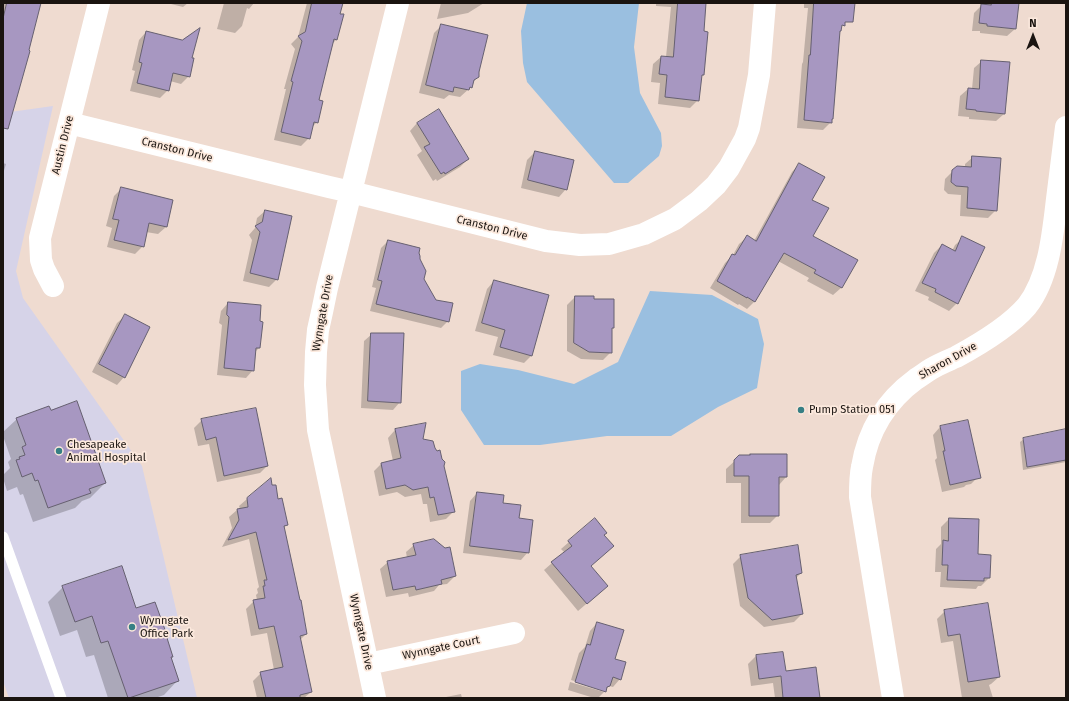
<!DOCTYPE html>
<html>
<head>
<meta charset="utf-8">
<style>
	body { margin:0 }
	#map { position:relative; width:1069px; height:701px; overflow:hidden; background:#efdbd0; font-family:"Fira Sans",sans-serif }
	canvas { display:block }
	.frame { position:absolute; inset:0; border:4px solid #1a1410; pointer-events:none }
	.north { position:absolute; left:1013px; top:16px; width:40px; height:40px; -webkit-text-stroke:3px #fce9dd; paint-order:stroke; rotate:0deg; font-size:11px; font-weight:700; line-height:16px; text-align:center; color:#1a1410 }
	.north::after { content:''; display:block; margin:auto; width:14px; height:18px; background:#1a1410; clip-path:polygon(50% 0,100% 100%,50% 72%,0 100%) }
</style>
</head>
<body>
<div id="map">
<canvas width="1069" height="701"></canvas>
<div class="frame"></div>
<div class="north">N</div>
</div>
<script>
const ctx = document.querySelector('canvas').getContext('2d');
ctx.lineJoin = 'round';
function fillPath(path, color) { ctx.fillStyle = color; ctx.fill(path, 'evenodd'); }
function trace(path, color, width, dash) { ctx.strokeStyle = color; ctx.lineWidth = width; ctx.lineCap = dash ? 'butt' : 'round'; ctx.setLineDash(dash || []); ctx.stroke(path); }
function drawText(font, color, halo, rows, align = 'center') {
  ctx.font = font + ' "Fira Sans",sans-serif'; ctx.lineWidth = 3.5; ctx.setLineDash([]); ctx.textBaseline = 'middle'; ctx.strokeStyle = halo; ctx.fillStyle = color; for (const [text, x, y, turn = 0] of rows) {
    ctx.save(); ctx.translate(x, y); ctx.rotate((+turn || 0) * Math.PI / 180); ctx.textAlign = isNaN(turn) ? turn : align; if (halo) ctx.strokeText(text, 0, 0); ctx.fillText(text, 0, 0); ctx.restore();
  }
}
fillPath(new Path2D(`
	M53,106l-37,165 7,27 119,168 55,232h-188l-6,-17v-568z`), '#d6d3e8');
fillPath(new Path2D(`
	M527,3h112l-5,44 6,46 21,40 1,13 -3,10 -31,27h-14l-87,-101 -4,-19 -2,-32z
	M650,291l62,4 46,24 6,25 -7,44 -39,19 -47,29h-64l-67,9h-56l-23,-35v-39l19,-7 38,6 56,14 44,-22z`), '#9abfe0');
fillPath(new Path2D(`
	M3,3h37l-37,104z
	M167,3h21l-5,4z
	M224,3h30l-5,6 -2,-1 -5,18 -7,7 -18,-4z
	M307,3h35l-3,11 -3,26 -4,4 -14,57 -1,21 -6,6 -2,10 -8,8 -27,-6 12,-51h-2l11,-40 -4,-5 7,-7z
	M441,3h43l-16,10 -31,6z
	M656,3h50l-3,29v43l-3,2 -2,23 -8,8 -32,-4 2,-21 -9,-1 2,-18 8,-7h5l5,-50 -15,-1z
	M804,3h39l-3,28 -1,2 -7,86 -1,3 -8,8 -26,-2 5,-64 1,-2 5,-54h-4z
	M985,3h33l-3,26 -8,7 -27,-3v-2h-8l2,-18 8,-8h2z
	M442,25l36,52 -6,6 -1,4 -11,10 -11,-2 -5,4 -25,-6 15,-60z
	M146,32l45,26 -2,18 -8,8 -11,-3 -2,9 -8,8 -30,-7 5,-20 -3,-1 7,-30z
	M982,61l22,53 -8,7 -27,-2v-2l-11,-1 2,-20 8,-7h4l2,-21z
	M417,123l51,36 -8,8 -23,14 -1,-2 -3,2 -16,-26 5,-4 -12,-20z
	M535,152l31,37 -7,8 -38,-9 6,-28z
	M973,157l23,53 -8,8 -28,-2 1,-21 -13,-1 -4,-4 1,-11 8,-8 12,-3v-4z
	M3,163l3,1 -3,10z
	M799,164l12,36 1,37 44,23 -15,28 -8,7 -26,-14 2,-3 -31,-17 -23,40 -8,8 -8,-5 -1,1 -28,-17 15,-25 8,-8 6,-11 8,-7 7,4 38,-69z
	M121,189l51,12 -6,26 -8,7 -12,-2 -3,14 -8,8 -28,-7 5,-19 -6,-2 8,-30z
	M265,211l12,68 -8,8 -26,-6 9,-41 -3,-5 6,-7 2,-10z
	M963,238l-6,65 -8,8 -21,-11 1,-3 -14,-6 19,-38 8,-8 10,6 3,-6z
	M388,241l30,12 5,26 25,42 -7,7 -71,-17 6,-23 -4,-1 9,-39z
	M494,281l38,74 -8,8 -31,-8 5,-18 -23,-6 12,-42z
	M575,297l18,3 20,28 -2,1v23l-8,8 -22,-1 -14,-8v-46z
	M228,303l31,45 -4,4 -2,18 -7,8 -29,-3 5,-50 -3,-2 2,-12z
	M125,316l-1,61 -7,8 -25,-13 25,-49z
	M372,334l28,68 -7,8 -32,-2 3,-67z
	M50,411l55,72 -15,15 -8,3 -7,7 -42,14 -10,-28 -3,1 -3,-8 -10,4 -4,-13v-3l7,-7 -2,-6 3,-3 -8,-23v-4l14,-13z
	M202,420l65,46 -7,7 -43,9 -8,-38 -11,2 -4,-18z
	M940,427l39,49 -8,8 -5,1 -2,2 -22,5 -7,-32 2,-2 -4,-23z
	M395,430l27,9 14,13 7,14 11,45 -8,8 -16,3 -3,-18h-4l-2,-10 -16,3 -8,-5 -18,4 -5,-25 7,-7 12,-3 -5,-23z
	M1066,430v32l-43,8 -3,-28 4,-3z
	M750,455h36v22l-7,8 -1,30 -8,8h-29v-40h-15v-14l14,-13h8z
	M477,493l25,10 16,16 10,33 -7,8 -58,-7 7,-52z
	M247,499l31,1 9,24 -3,4 22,106 -6,6 11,52 -7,6h-47l-4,-17 8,-8 13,-3 -7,-37 -16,3 -5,-27 8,-8 3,-1 -1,-5 2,-2 -1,-4 2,-2 -10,-48 -27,8 10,-19 -3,-11 8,-7 3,-1 -1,-3z
	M949,519l28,36 13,1 -1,22 -8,8h-3l-2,3 -36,-2 1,-15h-6l1,-23 5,-5v-17z
	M603,535l10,11 -23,20 9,27 -21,18 -34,-41 8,-7 13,-10 -4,-4 8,-7z
	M414,545l41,31 -8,8 -8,1 -5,6 -25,6 -1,-4 -22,4 -6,-28 8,-7 19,-4 -1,-6z
	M741,556l60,17 -5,5 6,36 -8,8 -30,5 -24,-21 -7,-42z
	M63,587l73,22 36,47 -1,2 7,22 -14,15 -9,3h-47l-14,-43 -8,2 -9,-27 -17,6 -12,-34z
	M945,611l54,66 -8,7 -2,1 4,13h-31l-9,-57 -12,2 -4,-24z
	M597,623l17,37 6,19 -7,8 -4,-1 -5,6v-2l-33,-10 8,-27 6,-6 5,-16z
	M782,653l3,19 34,26h-44l-2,-15 -22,3 -3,-22 8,-8z
	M570,682l34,10 -6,6h-4l-26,-8z
	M461,694l1,4h-21z`), '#0003');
const building = new Path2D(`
	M7,3h34l-12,47 1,1 -22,78 -5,-1v-109z
	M312,3h31l-3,11h4l-7,26 -3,-1 -5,20 -10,41 4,1 -5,22 -4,-1 -4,17 -29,-7 12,-50 -2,-1 11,-40 -4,-5 7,-4z
	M678,3h28l-2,28 4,1 -4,43h-2l-3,26 -34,-4 2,-22 -8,-1 2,-18 12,1z
	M814,3h41l-2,19h-8v4l-3,-1 -1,6h-1l-7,88h-1v4l-28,-3 5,-65h1z
	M991,3h28l-3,26 -29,-3v-2l-8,-1 2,-19 10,1z
	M441,24l47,11 -9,37v5l-5,3 -2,8 -2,-1 -1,3 -15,-3 -1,5 -27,-7z
	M200,28l-8,30h2l-4,19 -17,-4 -4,18 -32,-8 5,-20 -3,-1 7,-31 36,9z
	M981,60l29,2 -5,52 -29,-3v-1l-10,-1 2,-21 11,1z
	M439,109l30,50 -24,15 -1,-2 -3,2 -17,-27 6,-3 -13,-21z
	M535,151l39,9 -7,30 -39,-10z
	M972,156l29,2 -4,53 -30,-3 1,-21 -12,-1 -5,-4 1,-12 5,-4 14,1z
	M799,163l26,14 -13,23 17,8 -16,28 45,24 -16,28 -28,-15 2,-3 -32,-17 -29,49 -8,-5v1l-30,-17 15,-27 3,1 12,-20 9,6z
	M121,187l52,13 -6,27 -18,-4 -5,24 -30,-7 5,-20 -6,-1z
	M265,210l27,6 -14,64 -28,-7 10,-41 -5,-6 7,-4z
	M962,236l23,11 -27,57 -23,-12 1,-3 -14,-6 20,-39 13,7z
	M388,240l32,8 -1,5 1,3v3l6,12 -2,8 12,21 17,3 -4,19 -73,-18 6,-23 -4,-1z
	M494,280l55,15 -17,61 -32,-9 5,-17 -23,-7z
	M575,296h19v3h20v29h-2v25l-23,-1 -15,-9z
	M228,302l33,3 -1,16 3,1 -3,26h-4l-2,23 -30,-3 5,-51 -2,-2z
	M125,314l25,13 -25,51 -26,-14z
	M371,333h33l-3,70 -33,-2z
	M77,401l29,82 -17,6 2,4 -43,15 -10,-28 -3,1 -3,-8 -10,4 -6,-17 4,-1 -1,-2 6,-2 -3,-8 4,-2 -10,-27 33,-12 2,4z
	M256,408l12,58 -44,10 -8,-39 -10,3 -5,-21z
	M968,420l13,58 -31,7 -7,-34h2l-5,-25z
	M426,423l-3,16 10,2 2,7 2,3 3,-1 2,9 3,3 -1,4 11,46 -17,3 -4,-18 -4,1 -2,-11 -15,3 -8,-5 -19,4 -5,-26 20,-5 -6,-29z
	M1066,429v31l-39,7 -4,-29z
	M750,454h37v23h-8v39h-30v-40h-15v-16l5,-5h11z
	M271,478l1,7h4l2,14 4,-1 6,27 -4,1 16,74h1l6,34 -7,2 12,56 -12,3v3h-34l-6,-26 23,-5 -9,-41 -15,3 -6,-29 12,-2 -2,-12h2l-1,-6h3l-11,-48 -28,8 11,-20 -2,-11 11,-2 -1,-9z
	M477,492l27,3 -1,8 18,2 -2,13 14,2 -4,33 -59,-7z
	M595,518l12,15 -3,2 10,11 -23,20 17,20 -21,18 -36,-42 21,-16 -4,-5z
	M949,518l30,1 -1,35 13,1 -1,23h-6v3l-37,-1 1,-15h-6l1,-25 5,1z
	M434,539l11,9 5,-1 6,29 -15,4 1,4 -26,6 -1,-4 -22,4 -6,-29 29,-6 -3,-11z
	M798,545l4,28 -6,2 7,39 -31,6 -24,-22 -8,-43z
	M122,566l14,42 19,-6 13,36h-1l6,19h-2l8,24 -50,17h-1l-20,-57 -7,2 -9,-27 -17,6 -13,-36z
	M988,603l12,74 -32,5 -8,-48 -12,2 -4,-26z
	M597,622l27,8 -9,29 11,3 -5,18 -8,-3 -3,9 -3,1 -1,5 -31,-10 12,-38 3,1z
	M783,652l3,19 30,-4 4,31h-37l-2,-22 -22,3 -3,-24z`);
fillPath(building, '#a797c1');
trace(building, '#666070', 1);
trace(new Path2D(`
	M3,537l58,161`), '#fff', 11);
trace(new Path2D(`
	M69,123l260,64 22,5 195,49 34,4 29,-1 35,-10 31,-15 24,-18 17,-16 13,-17 16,-29 4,-11 10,-53 6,-72
	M53,286l-9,-17 -3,-9 -1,-22 59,-235
	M368,664l146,-31
	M375,698l-57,-268 -3,-45 1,-33 2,-22 4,-18 5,-24 71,-285
	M893,698l-33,-201c0,-10 0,-21 2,-30 6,-37 24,-66 54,-88 5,-3 10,-7 15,-10 8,-5 16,-8 25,-12 24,-13 53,-30 71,-51 22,-28 26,-73 30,-107 3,-24 6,-48 9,-72`), '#fff', 22);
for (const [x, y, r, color] of [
	[801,410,4,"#367f84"],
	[59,451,4,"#367f84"],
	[132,627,4,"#367f84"]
]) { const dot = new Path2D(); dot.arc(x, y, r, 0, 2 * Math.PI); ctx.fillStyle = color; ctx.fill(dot); trace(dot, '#fce9dd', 1.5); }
drawText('11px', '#1a1410', '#fce9dd', [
	["Austin Drive",63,145,-76],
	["Cranston Drive",177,150,14],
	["Cranston Drive",492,228,14],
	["Wynngate Drive",323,313,-80],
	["Sharon Drive",948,361,-29],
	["Wynngate Drive",361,632,78],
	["Wynngate Court",441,648,-12]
]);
drawText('11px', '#1a1410', '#fce9dd', [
	["Pump Station 051",809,410],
	["Chesapeake",67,445],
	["Animal Hospital",67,458],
	["Wynngate",140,621],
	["Office Park",140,634]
], 'left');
</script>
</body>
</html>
